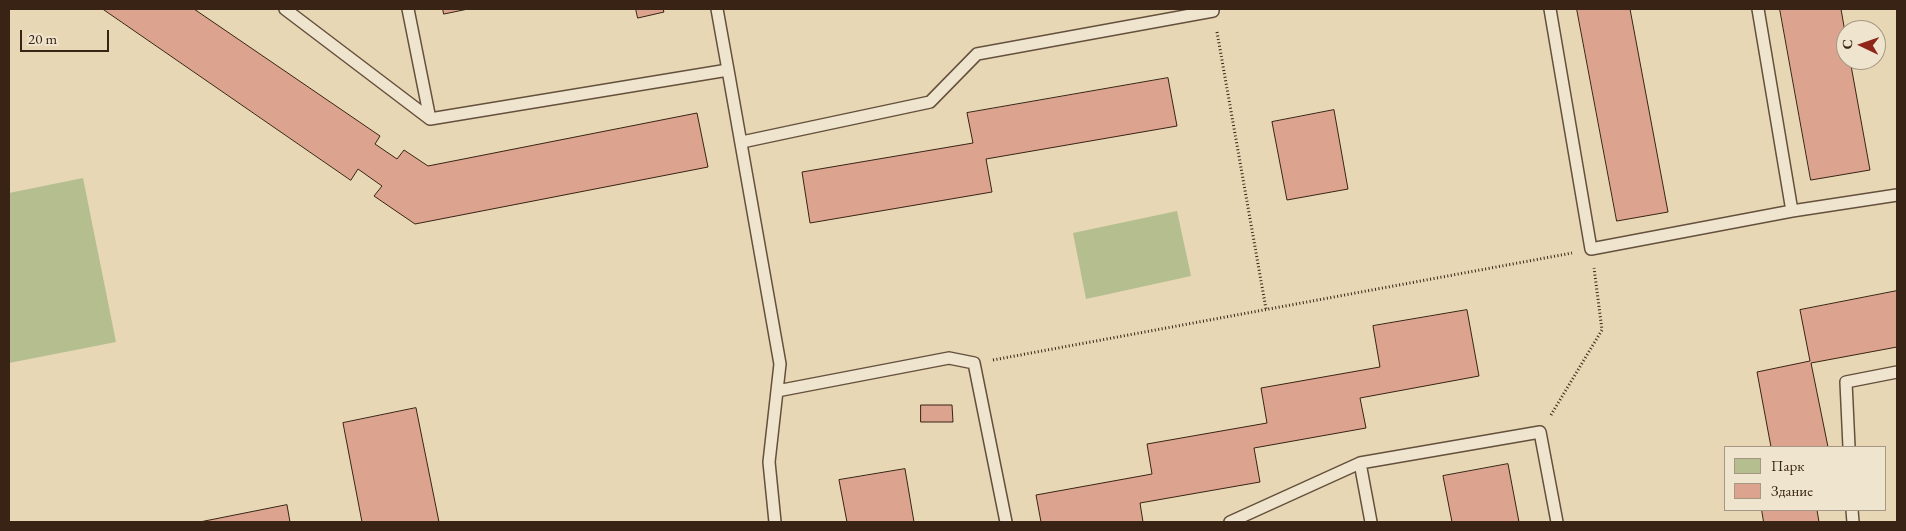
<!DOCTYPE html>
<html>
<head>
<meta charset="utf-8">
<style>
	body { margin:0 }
	#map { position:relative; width:1906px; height:531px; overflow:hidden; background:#e7d7b5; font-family:"EB Garamond",serif }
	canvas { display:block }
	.frame { position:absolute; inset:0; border:10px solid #382314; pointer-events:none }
	.legend { position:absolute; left:1724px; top:446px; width:162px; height:65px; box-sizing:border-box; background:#efe5cf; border:1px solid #a69784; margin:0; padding:6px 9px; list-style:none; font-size:15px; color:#382314 }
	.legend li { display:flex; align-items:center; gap:10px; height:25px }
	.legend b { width:25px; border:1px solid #a69784 }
	.north { position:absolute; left:1836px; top:20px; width:50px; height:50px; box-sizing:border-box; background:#efe5cf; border:1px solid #a69784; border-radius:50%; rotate:273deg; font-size:14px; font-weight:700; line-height:20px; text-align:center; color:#382314 }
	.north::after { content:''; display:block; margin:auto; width:18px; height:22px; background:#8f2418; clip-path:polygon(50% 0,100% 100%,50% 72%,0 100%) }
	.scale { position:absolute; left:20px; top:30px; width:89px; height:22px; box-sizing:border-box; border:2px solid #382314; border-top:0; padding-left:6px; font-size:15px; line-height:18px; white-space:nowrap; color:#382314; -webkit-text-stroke:4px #efe5cf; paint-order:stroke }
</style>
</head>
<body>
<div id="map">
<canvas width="1906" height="531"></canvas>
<div class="frame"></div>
<ul class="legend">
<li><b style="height:14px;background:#b5be8e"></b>Парк</li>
<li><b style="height:14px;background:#dca48e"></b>Здание</li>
</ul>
<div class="north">С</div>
<div class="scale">20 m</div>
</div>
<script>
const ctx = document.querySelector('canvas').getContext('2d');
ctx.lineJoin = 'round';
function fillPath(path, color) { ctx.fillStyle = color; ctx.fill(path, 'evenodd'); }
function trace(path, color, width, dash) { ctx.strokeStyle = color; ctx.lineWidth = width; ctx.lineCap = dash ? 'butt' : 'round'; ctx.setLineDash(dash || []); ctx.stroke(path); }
fillPath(new Path2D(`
	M83,178l33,164 -107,21v-170z
	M1177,211l14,65 -105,23 -13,-66z`), '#b5be8e');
const building = new Path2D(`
	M103,9h91l186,127 -5,8 22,15 7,-9 24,16 269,-53 11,54 -293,57 -41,-28 8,-10 -24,-17 -7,11z
	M443,9h25l-24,5z
	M636,9h27l1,3 -26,6z
	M1577,9h53l38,203 -51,9z
	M1780,9h61l5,29v22h4l20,110 -59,10z
	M1168,78l9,48 -191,33 6,33 -182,31 -8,-51 171,-29 -6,-30z
	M1334,110l14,79 -61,11 -15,-78z
	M1897,291v56l-86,16 17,84h-57l-14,-75 53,-11 -10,-51z
	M1467,310l12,66 -119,22 6,30 -112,20 6,34 -120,21 3,19h-102l-5,-27 116,-21 -5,-30 120,-21 -6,-35 119,-21 -7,-41z
	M921,405h31l1,17h-32z
	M416,408l23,114h-77l-19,-99z
	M1508,464l11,58h-67l-9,-46z
	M905,469l9,53h-67l-8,-42z
	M287,505l3,17h-90z
	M1762,510h55l2,12h-55z`);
fillPath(building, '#dca48e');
trace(building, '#382314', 1);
const service = new Path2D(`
	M285,9l145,110 298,-49 52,294 -11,98 6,60
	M408,9l22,110
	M717,9l11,61
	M1550,9l41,240 201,-38
	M1758,9l34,202 105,-16
	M742,142l188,-40 47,-48 236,-43
	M777,391l172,-33 25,5 32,159
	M1849,447l-3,-65 51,-10
	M1360,463l180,-31 17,90
	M1852,510l1,12
	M1230,522l130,-59 11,59`);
trace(service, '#64503c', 14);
trace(new Path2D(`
	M1217,32l49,277
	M993,360l579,-107
	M1551,415l51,-85 -8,-62`), '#382314', 3, [1, 2.5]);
trace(service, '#efe5cf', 11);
</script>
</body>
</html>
